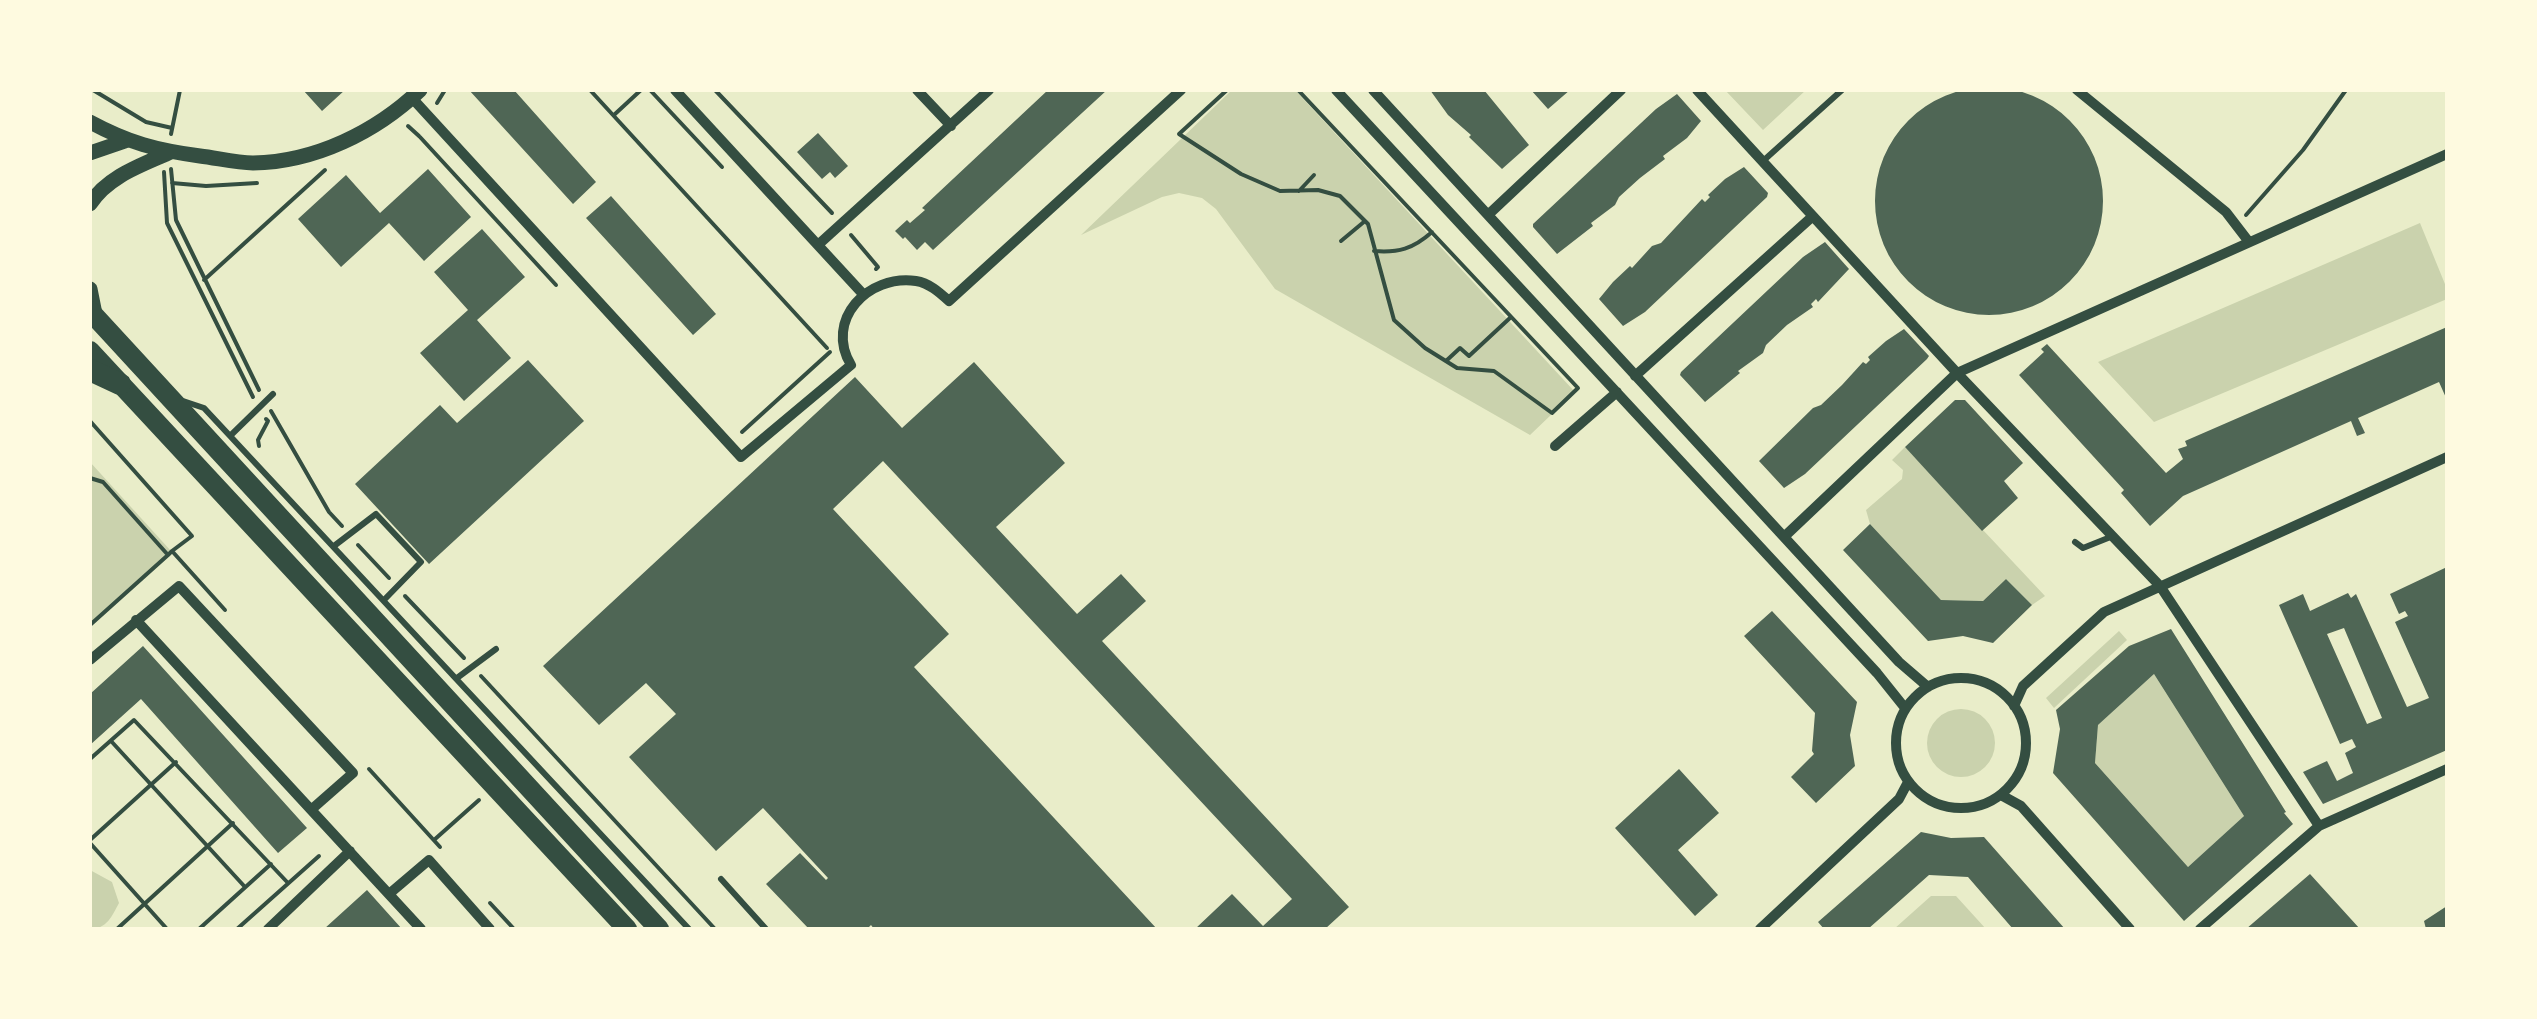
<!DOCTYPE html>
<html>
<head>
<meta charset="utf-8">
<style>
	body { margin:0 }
	#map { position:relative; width:2537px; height:1019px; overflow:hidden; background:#e9edc9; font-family:Lato,sans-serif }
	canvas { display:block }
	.frame { position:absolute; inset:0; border:92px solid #fefae0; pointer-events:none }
</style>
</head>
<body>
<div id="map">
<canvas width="2537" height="1019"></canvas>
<div class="frame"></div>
</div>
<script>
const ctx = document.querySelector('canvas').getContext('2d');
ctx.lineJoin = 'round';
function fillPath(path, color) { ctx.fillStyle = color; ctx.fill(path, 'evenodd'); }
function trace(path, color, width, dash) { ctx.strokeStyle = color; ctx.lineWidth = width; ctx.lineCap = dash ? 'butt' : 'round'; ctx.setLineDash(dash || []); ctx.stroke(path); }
fillPath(new Path2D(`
	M1232,90h63l280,302 -45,43 -255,-146 -59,-80 -14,-11 -23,-5 -17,4 -81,38z
	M1725,90h81l-43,40z
	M2420,223l27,66v10l-293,123 -56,-60z
	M1905,447l140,149 -13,9 -26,-26 -23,22 -42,-1 -71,-76 -4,-14 36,-31 1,-9 -11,-10z
	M90,462l81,89 -81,74z
	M2119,631l8,9 -73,68 -8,-10z
	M2154,674l90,142 -56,51 -93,-104 3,-38z
	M1927 743a34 34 0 1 1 68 0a34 34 0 1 1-68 0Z
	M90,870l22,12 7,21c-7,13 -12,26 -29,26z
	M1931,896h25l30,33h-92z`), '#cad2ad');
fillPath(new Path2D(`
	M1875 201a114 114 0 1 1 228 0a114 114 0 1 1-228 0Z
	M303,90h42l-23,21z
	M469,90h45l82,92 -23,22z
	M1048,90h59l-174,160 -8,-8 -8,8 -12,-13 -2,2 -8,-8 12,-11 3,3 15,-13 -3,-2z
	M1430,90h54l45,55 -27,24 -33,-32 2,-2 -23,-20z
	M1531,90h39l-22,19z
	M1677,94l24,27 -14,17 -24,18 2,3 -25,19 -21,19 -4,8 -24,18 2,3 -36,28 -24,-27v-3l123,-115z
	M818,133l30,33 -13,12 -5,-6 -8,7 -25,-27z
	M1744,167l24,26 -1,4 -122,115 -22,14 -24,-27 14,-17 17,-16 2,2 20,-22 9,-3 41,-44 3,3 5,-5 -2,-2 17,-16z
	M428,169l43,48 -47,44 -35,-38 -48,44 -43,-48 48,-44 34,38z
	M611,196l105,118 -23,21 -107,-117z
	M482,229l43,48 -48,43 34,38 -47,43 -44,-48 48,-43 -34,-38z
	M1825,242l24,27 -31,33 -2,-3 -5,5 2,3 -26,18 -21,20 -3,8 -25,18 2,2 -35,29 -25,-27 1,-3 122,-115z
	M2447,327v73l-8,-18 -81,36 7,15 -8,3 -6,-15 -168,75 -33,30 -29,-33 3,-3 -105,-115 25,-23 -3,-3 6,-5 119,129 17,-14 -5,-10 9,-3 -2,-5z
	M1904,329l25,27 -2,3 -122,115 -21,14 -25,-27 54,-53 8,-3 21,-20 21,-23 3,2 4,-4 -2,-3 18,-16z
	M528,360l56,61 -155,143 -74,-80 85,-79 17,18z
	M974,362l91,101 -69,64 81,87 44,-40 25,27 -44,40 247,266 -24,22h-130l37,-35 31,32 29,-27 -409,-438 -50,48 116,125 -35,33 243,262h-283l-3,-4 -4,4h-58l-43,-45 34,-31 26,27 2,-2 -65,-70 -47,43 -87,-94 47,-43 -30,-31 -47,42 -56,-59 312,-289 47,51z
	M1955,400h10l58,63 -19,18 14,17 -36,33 -77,-84z
	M1870,524l71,76 42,1 23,-22 26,26 -39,38 -30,-7 -35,5 -85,-91z
	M2447,567v183l-124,54 -20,-32 24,-11 10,20 16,-8 -8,-20 11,-6 -4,-8 -12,5 -61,-139 24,-11 7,17 38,-18 3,5 5,-4 51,113 22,-9 -34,-76 13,-6 -3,-5 -6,3 -9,-20zM2344,628l38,90 -15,6 -40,-90z
	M1772,611l85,91 -7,33 5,31 -39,37 -25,-26 23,-23 -2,-3 3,-38 -71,-77z
	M2171,629l115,183 -2,1 9,11 -109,97 -131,-148 7,-44 -4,-19 73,-64zM2154,674l90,142 -56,51 -93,-104 3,-38z
	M143,646l164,182 -29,25 -137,-154 -51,46v-51z
	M1679,769l40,44 -41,37 40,45 -23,21 -80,-88z
	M1921,832l30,6 33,-1 81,92h-52l-45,-52 -39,-2 -61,54h-44l-6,-7z
	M2310,874l50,55h-114z
	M367,890l35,39h-78z
	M2447,906v23h-21l-2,-8z`), '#4f6655');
trace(new Path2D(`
	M93,90l53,32 26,6
	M590,90l237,258
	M650,90l72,77
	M715,90l117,123
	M1227,90l-48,44 62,40 39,17 38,-1 22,6 28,28 26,96 31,28 32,20 37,3 58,42 26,-25 -280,-298
	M437,103l8,-13
	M615,114l26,-24
	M408,126l11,10
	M171,134l9,-44
	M420,137l136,148
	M171,169l5,51 83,170
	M164,172l3,51 86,174
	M172,183l34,3 51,-3
	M1299,191l15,-16
	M2246,215l57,-65 43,-60
	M851,235l27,32 -2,2
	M1341,241l24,-20
	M1374,251c24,2 39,-2 58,-19
	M204,280l121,-110
	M1446,361l14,-13 9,8 42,-39
	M271,411l58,101 13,14
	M90,421l102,115 -20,15
	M742,432l88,-80
	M259,446l-1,-6 10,-19 -2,-2
	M90,478l13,4 65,73 4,-4 53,59
	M358,545l31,33
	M405,596l59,62
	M90,625l78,-70
	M481,676l234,253
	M111,741l134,146
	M90,759l44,-39 154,163
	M369,769l71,78
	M90,840l86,-78
	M434,840l45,-40
	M90,843l77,86
	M490,903l24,26
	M117,929l116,-106
	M199,929l72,-65
	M237,929l82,-73`), '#344e41', 4);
trace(new Path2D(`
	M1763,161l79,-71
	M183,401l21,7 485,521
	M230,436l43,-42
	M2075,542l8,6 30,-12
	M334,546l42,-32 45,48 -37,38
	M457,678l39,-29
	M721,879l45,50`), '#344e41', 6);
trace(new Path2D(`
	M675,90l187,203
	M917,90l34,36
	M1336,90l541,583 28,35
	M1373,90l526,572 29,25
	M1697,90l260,283 203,213 159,240
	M2077,90l149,122 23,30
	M412,98l329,359 110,-92c-27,-45 17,-91 65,-84 13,2 23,11 33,20l232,-211
	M1489,214l132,-124
	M819,244l170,-154
	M1635,376l178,-160
	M1555,446l62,-54
	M1785,536l172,-163 490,-219
	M136,620l285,309
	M90,660l89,-74 174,187 -41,36
	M1896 743a65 65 0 1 1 130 0a65 65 0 1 1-130 0Z
	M2014,706l9,-20 81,-74 343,-155
	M2001,795l20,11 109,123
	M389,894l40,-34 61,69
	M268,929l82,-78
	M1760,929l139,-130 9,-17
	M2200,929l119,-103 128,-57`), '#344e41', 10);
trace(new Path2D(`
	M90,122c39,21 66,28 110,34 17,2 36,7 53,7 62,-1 123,-31 167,-73
	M90,153l35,-12
	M90,204c18,-28 52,-39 81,-52
	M90,289l6,30`), '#344e41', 15);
trace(new Path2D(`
	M90,311l569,618
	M90,351l537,578`), '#344e41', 20);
trace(new Path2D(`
	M90,370l30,14`), '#344e41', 22);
</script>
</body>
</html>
